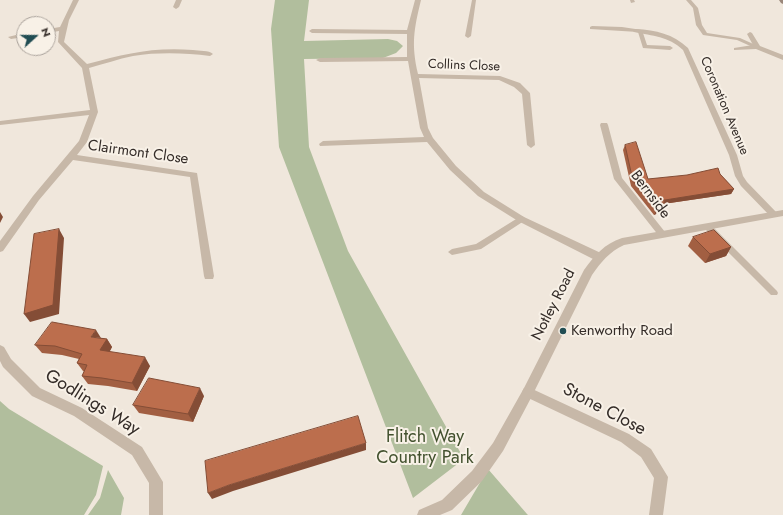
<!DOCTYPE html>
<html>
<head>
<meta charset="utf-8">
<style>
	body { margin:0 }
	#map { position:relative; width:783px; height:515px; overflow:hidden; background:#f0e7dc; font-family:Jost,sans-serif }
	canvas { display:block }
	.north { position:absolute; left:16px; top:16px; width:40px; height:40px; box-sizing:border-box; background:#f8f1e7; border:1px solid #aaa29b; border-radius:50%; rotate:69deg; font-size:11px; font-weight:700; line-height:16px; text-align:center; color:#342c28 }
	.north::after { content:''; display:block; margin:auto; width:14px; height:18px; background:#214d53; clip-path:polygon(50% 0,100% 100%,50% 72%,0 100%) }
</style>
</head>
<body>
<div id="map">
<canvas width="783" height="515"></canvas>
<div class="north">N</div>
</div>
<script>
const ctx = document.querySelector('canvas').getContext('2d');
ctx.lineJoin = 'round';
function fillPath(path, color) { ctx.fillStyle = color; ctx.fill(path, 'evenodd'); }
function trace(path, color, width, dash) { ctx.strokeStyle = color; ctx.lineWidth = width; ctx.lineCap = dash ? 'butt' : 'round'; ctx.setLineDash(dash || []); ctx.stroke(path); }
function drawText(font, color, halo, rows, align = 'center') {
  ctx.font = font + ' Jost,sans-serif'; ctx.lineWidth = 4; ctx.setLineDash([]); ctx.textBaseline = 'middle'; ctx.strokeStyle = halo; ctx.fillStyle = color; for (const [text, x, y, turn = 0] of rows) {
    ctx.save(); ctx.translate(x, y); ctx.rotate((+turn || 0) * Math.PI / 180); ctx.textAlign = isNaN(turn) ? turn : align; if (halo) ctx.strokeText(text, 0, 0); ctx.fillText(text, 0, 0); ctx.restore();
  }
}
fillPath(new Path2D(`
	M275,0h34l-5,41 84,-2 9,2 6,5 -7,7 -13,5 -79,1 5,88 39,104 116,208 -51,39 -134,-351 -8,-118z
	M0,401l9,8 94,57 -7,29 -12,20h-84z
	M488,469l39,45 1,1h-67z
	M108,470l16,28 -3,17h-33l12,-17z`), '#b1be9d');
fillPath(new Path2D(`
	M472,0h4l-5,36 -3,2 -3,-2z
	M630,0h4l1,2 -4,1z
	M686,0h5l7,8 4,17 5,8 33,5 20,9 -3,2 -20,-9 -34,-5 -7,-10 -3,-17z
	M592,26l30,1 20,3 5,15 23,1 3,2 -3,2 -27,-2 -5,-16 -48,-3v-2z
	M521,216l3,1 1,2 -1,2 -43,28 -29,6 -4,-3 4,-3 24,-5z
	M708,224l3,1 66,66 1,2 -1,2h-6l-66,-66 -1,-2 1,-2z`), '#c7b8a8');
fillPath(new Path2D(`
	M73,0h6l-10,20 -5,22 23,22c39,-10 64,-17 106,-14 6,1 16,0 20,4l-3,2c-25,-3 -51,-4 -77,0 -15,3 -29,8 -44,12l9,44 -11,30 -10,13 120,18 17,103 -1,3h-8l-1,-3 -14,-99 -117,-17 -34,40 -36,51 -3,1v-11l33,-45 46,-55 10,-26 -89,10v-4l90,-11 -8,-42 -24,-26 1,-11 -11,2v-4l12,-2z
	M176,0h6l-3,7 -3,2 -3,-2z
	M415,0h6c-7,29 -10,44 -3,74l82,2 20,7 10,10 5,52 -4,3 -4,-3 -5,-51 -8,-7 -15,-7 -80,-2 9,50 5,10 23,28 28,26 40,25 79,37 1,3 -1,3h-8l-77,-39 -40,-25 -28,-26 -23,-28 -107,4 -1,-2 4,-3 101,-4 -4,-9 -12,-67 -88,1 -4,-2 4,-2 87,-1v-23l-95,-1 -3,-2 3,-2 95,1z
	M636,29c20,1 37,5 52,19l49,107 6,21 4,6 30,31 2,2 -2,2h-6l-30,-31 -6,-10 -6,-21 -46,-105c-15,-14 -30,-14 -49,-18l-1,-1z
	M750,32l2,1 8,13 23,9v5l-27,-11 -22,1v-2l19,-3 -6,-11z
	M24,33v4l-13,2 -3,-2z
	M601,123h6l1,2 14,53 43,54 2,2 -2,2h-6l-45,-57 -14,-54z
	M0,345l4,2 7,12 29,29 42,20 60,39 21,35v33h-14v-32l-17,-28 -58,-39 -42,-20 -29,-29 -3,-6z
	M528,387l101,47 22,15 17,28 -5,38h-14l5,-37 -13,-21 -20,-15 -97,-46 -2,-4 2,-4z`), '#c7b8a8');
fillPath(new Path2D(`
	M783,210v6l-159,29c-15,7 -23,17 -32,30l-60,121 -29,55 -21,30 -30,29 -12,5h-23l2,-5 23,-10 30,-29 21,-28 31,-55 60,-118c11,-15 20,-26 38,-32z`), '#c7b8a8');
fillPath(new Path2D(`
	M779,0h4v4l-2,-1z`), '#9a877a');
fillPath(new Path2D(`
	M625,145l23,34 72,-5 14,15 -3,5 -68,10 -6,1 -1,9 -2,1 -23,-29 -8,-36z
	M693,237l38,10 -5,9 -21,7 -17,-17z
	M101,338l6,1 5,8 -3,5 41,14 -13,25 -29,-5 -20,-2 -6,-8 2,-5h-1l-6,-8 2,-4 -17,-4 -20,-2 -7,-8z
	M204,396l-11,26 -54,-9 -6,-8z`), '#a25f42');
fillPath(new Path2D(`
	M734,189l-3,5 -68,10 2,-4z
	M658,210l-2,4 -2,1 2,-4z
	M0,212l3,5 -3,6z
	M59,229l5,9 -5,76 -29,8 -6,-8z
	M731,247l-5,9 -21,7 5,-9z
	M96,330l5,8 -10,-1z
	M107,339l5,8 -6,12 -6,-9z
	M145,357l5,9 -13,25 -5,-8z
	M200,388l4,8 -11,26 -5,-8z
	M366,443v7l-133,41 -21,8 -4,-6 21,-8z`), '#844d36');
const building = new Path2D(`
	M636,142l12,37 39,-4 31,-7 2,6 14,15 -69,11h-10l3,10 -2,1 -23,-30 -8,-36z
	M59,229l-6,76 -29,9 10,-80z
	M714,230l17,17 -21,7 -17,-17z
	M52,322l44,8 -5,7 16,2 -7,11 45,7 -13,26 -30,-5 -20,-2 5,-11 -10,-2 5,-9 -27,-8 -20,-1z
	M149,378l51,10 -12,26 -55,-9z
	M358,416l8,27 -137,42 -21,8 -3,-32z`);
fillPath(building, '#bc6e4d');
trace(building, '#844d36', 1);
for (const [x, y, r, color] of [
	[563,331,4,"#214d53"]
]) { const dot = new Path2D(); dot.arc(x, y, r, 0, 2 * Math.PI); ctx.fillStyle = color; ctx.fill(dot); trace(dot, '#f8f1e7', 1.5); }
drawText('13px', '#342c28', '#f8f1e7', [
	["Collins Close",464,66,2],
	["Coronation Avenue",724,106,67]
]);
drawText('15px', '#342c28', '#f8f1e7', [
	["Clairmont Close",138,153,8],
	["Bernside",650,195,53],
	["Notley Road",554,305,-63]
]);
drawText('15px', '#342c28', '#f8f1e7', [
	["Kenworthy Road",571,331]
], 'left');
drawText('18px', '#342c28', '#f8f1e7', [
	["Godlings Way",92,403,32],
	["Stone Close",604,410,28]
]);
drawText('18px', '#42512e', '#f8f1e7', [
	["Flitch Way",425,438],
	["Country Park",425,459]
]);
</script>
</body>
</html>
